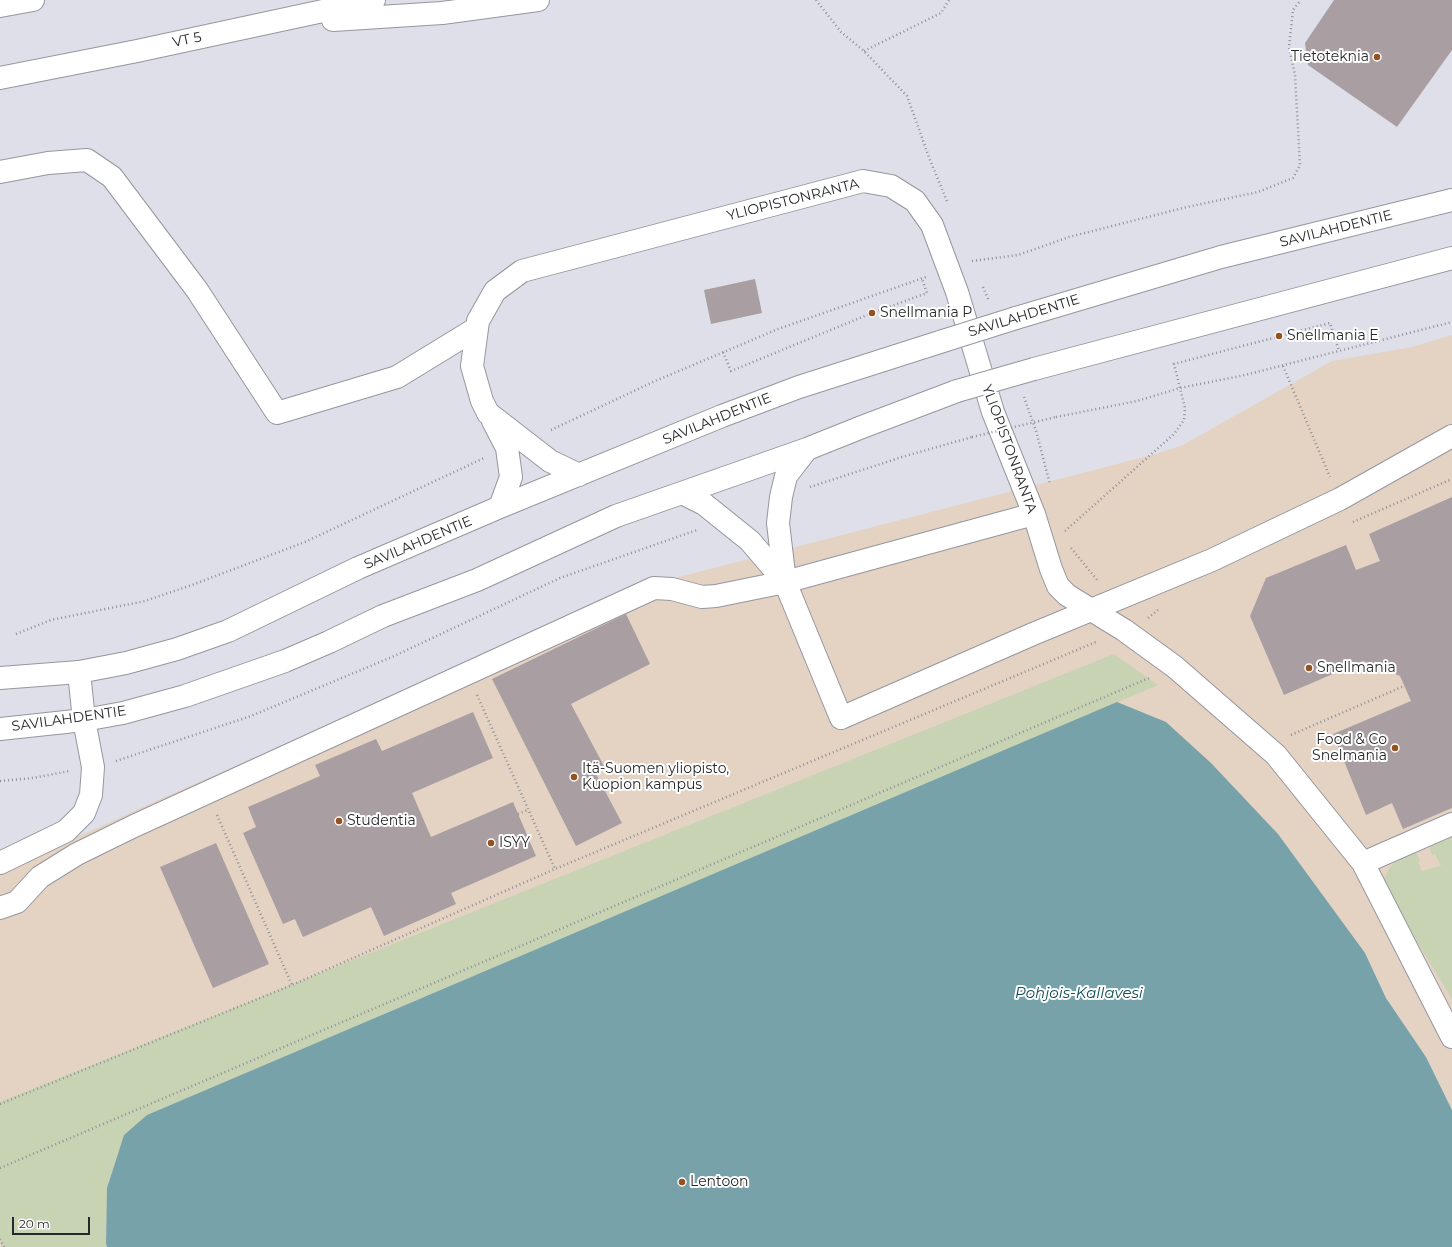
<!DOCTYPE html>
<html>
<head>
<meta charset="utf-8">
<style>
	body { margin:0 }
	#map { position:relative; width:1452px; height:1247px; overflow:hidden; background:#dedfe8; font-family:Montserrat,sans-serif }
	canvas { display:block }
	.scale { position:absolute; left:12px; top:1217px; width:78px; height:18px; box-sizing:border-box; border:2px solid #27282b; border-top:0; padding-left:5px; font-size:12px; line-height:14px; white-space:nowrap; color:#27282b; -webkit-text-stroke:3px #fff; paint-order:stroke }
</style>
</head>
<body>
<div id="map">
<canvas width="1452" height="1247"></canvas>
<div class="scale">20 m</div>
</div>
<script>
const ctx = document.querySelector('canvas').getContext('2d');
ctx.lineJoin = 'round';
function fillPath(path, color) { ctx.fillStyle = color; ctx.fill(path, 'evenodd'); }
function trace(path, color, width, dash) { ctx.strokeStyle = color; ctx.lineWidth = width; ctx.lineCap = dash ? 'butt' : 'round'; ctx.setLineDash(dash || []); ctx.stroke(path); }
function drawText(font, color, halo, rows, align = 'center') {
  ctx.font = font + ' Montserrat,sans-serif'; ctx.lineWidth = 4; ctx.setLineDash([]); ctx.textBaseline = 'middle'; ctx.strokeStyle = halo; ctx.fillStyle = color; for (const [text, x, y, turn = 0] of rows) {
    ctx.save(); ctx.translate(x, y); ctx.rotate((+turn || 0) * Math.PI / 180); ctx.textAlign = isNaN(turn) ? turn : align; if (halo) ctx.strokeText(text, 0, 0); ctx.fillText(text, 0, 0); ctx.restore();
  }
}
fillPath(new Path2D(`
	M1452,335v775l-26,-53 -40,-59 -21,-45 -1218,162 -48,132h-99v-375l176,-80 476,-208 504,-130 27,-9 149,-84 80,-14z`), '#e4d3c2');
fillPath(new Path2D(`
	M1114,654l44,31 -1011,430 -23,20 -17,53 -1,55 1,4h-105l-2,-5v-140z
	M1452,832v167l-70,-115c5,-15 13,-25 28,-33l6,1 4,8 -2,2 4,9 19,-5 -6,-12 -3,1 -2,-7 2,-4z`), '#c8d3b3');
fillPath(new Path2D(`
	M1117,702l49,20 45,41 67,71 87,119 21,45 40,59 26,53v137h-1345l-1,-4 1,-55 17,-53 23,-20z`), '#78a2aa');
fillPath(new Path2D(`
	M1334,0h118v50l-55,77 -89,-62 -3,-22z
	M755,279l7,34 -51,11 -7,-34z
	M1452,497v311l-49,21 -11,-26 -26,12 -33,-81 78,-33 -11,-25 -37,-15 -79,34 -34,-79 16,-38 80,-33 10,25 24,-9 -11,-27z
	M626,614l24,50 -79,40 34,64 -9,6 26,49 -46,23 -84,-167z
	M473,712l20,46 -81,35 19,44 82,-35 23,54 -85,37 5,11 -72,32 -13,-29 -68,30 -8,-18 -12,5 -40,-91 13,-6 -8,-20 72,-31 -5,-11 61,-26 6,12z
	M216,843l53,121 -56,24 -53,-121z`), '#a99fa2');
const minor = new Path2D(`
	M0,172l48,-9 39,-3 25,17 85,113 80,123 120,-36 80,-49
	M488,413l-6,-12 -10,-35 6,-45 17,-30 27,-20 341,-90 28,5 24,15 17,24 25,67 36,120 41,102 17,55 7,17 9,9 57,35 51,37 101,88 87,108 89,174
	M785,582l56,136 192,-84 179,-74 128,-61 112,-63
	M0,863l66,-32 18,-18 7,-18 2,-28 -9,-47 -5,-48
	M1363,863l89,-39
	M0,908l17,-6 23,-25 37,-23 57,-28 520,-238 18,1 30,8 14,-1 69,-14 249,-68`);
const major = new Path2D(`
	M1016,318l205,-61 231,-57
	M1034,369l418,-111
	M488,413l62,48 29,14
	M493,421l14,27 4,29 -11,30
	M682,493l22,11 46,37 35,41
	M785,582l-7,-59 3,-26 5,-21 21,-27
	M0,678l79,-6 47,-9 51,-14 51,-18 130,-63 142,-61 222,-91 77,-29 144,-46
	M0,729l84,-9 39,-7 62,-17 100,-35 44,-19 54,-26 94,-36 139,-64 191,-67 55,-22 95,-36`);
const highway = new Path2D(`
	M0,6l33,-6
	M333,20l109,-7 96,-13
	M0,78l137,-27 237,-51`);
trace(minor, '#95969f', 24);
trace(major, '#95969f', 24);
trace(highway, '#95969f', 24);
trace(new Path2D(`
	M816,0l25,32 23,19 43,45 23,64 17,41
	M864,51l77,-38 8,-13
	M972,261l46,-6 51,-18 118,-30 71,-15 35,-14 7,-13 -5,-90 -6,-28 4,-37 8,-10
	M983,287l6,14
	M723,352l8,19 141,-58 55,-20 -5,-14
	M1283,366l47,111
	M1024,397l12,34 14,53
	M1056,417l81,-16 43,-13 65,-13 207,-53
	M551,430l102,-48 125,-53 148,-52
	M810,487l92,-30 70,-20
	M1353,522l99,-43
	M1065,531l109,-97 10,-14 1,-12 -11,-44 156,-41 9,28
	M1071,548l27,33
	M1148,618l10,-8
	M16,634l35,-14 94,-19 47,-16 113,-43 179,-84
	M477,695l78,174
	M1291,735l113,-49
	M116,761l135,-45 141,-59 168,-79 137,-48
	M0,781l33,-3 36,-7
	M518,814l10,-4
	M217,815l75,170
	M0,1104l292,-119 263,-116 541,-227
	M0,1168l1149,-490
	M0,1239l4,8`), '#8e8f96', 2.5, [1, 3]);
trace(minor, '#fff', 22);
trace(major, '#fff', 22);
trace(highway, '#fff', 22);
const majorBridge = new Path2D(`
	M943,341l73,-23
	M957,391l77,-22`);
trace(majorBridge, '#95969f', 24, []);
trace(new Path2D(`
	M972,437l84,-20`), '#8e8f96', 2.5, [1, 3]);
trace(majorBridge, '#fff', 22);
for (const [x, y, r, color] of [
	[1377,57,4,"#945220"],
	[872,313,4,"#945220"],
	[1279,336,4,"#945220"],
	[1309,668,4,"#945220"],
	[1395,748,4,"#945220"],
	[574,777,4,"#945220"],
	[339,821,4,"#945220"],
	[491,843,4,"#945220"],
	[682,1182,4,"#945220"]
]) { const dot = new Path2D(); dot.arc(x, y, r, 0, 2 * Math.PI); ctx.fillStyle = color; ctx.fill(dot); trace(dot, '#fff', 1.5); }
drawText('14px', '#27282b', '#fff', [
	["VT 5",187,40,-12],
	["YLIOPISTONRANTA",793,200,-14],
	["SAVILAHDENTIE",1336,229,-14],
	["SAVILAHDENTIE",1024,316,-17],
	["SAVILAHDENTIE",717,419,-22],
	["YLIOPISTONRANTA",1009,449,70],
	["SAVILAHDENTIE",418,543,-23],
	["SAVILAHDENTIE",69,719,-8]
]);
drawText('14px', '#27282b', '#fff', [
	["Tietoteknia",1369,57,"right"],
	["Snellmania P",880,313],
	["Snellmania E",1287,336],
	["Snellmania",1317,668],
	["Food & Co",1387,740,"right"],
	["Snelmania",1387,756,"right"],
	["Itä-Suomen yliopisto,",582,769],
	["Kuopion kampus",582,785],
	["Studentia",347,821],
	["ISYY",499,843],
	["Lentoon",690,1182]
], 'left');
drawText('italic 15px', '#0e4e57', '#fff', [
	["Pohjois-Kallavesi",1079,994]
]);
</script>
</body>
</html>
